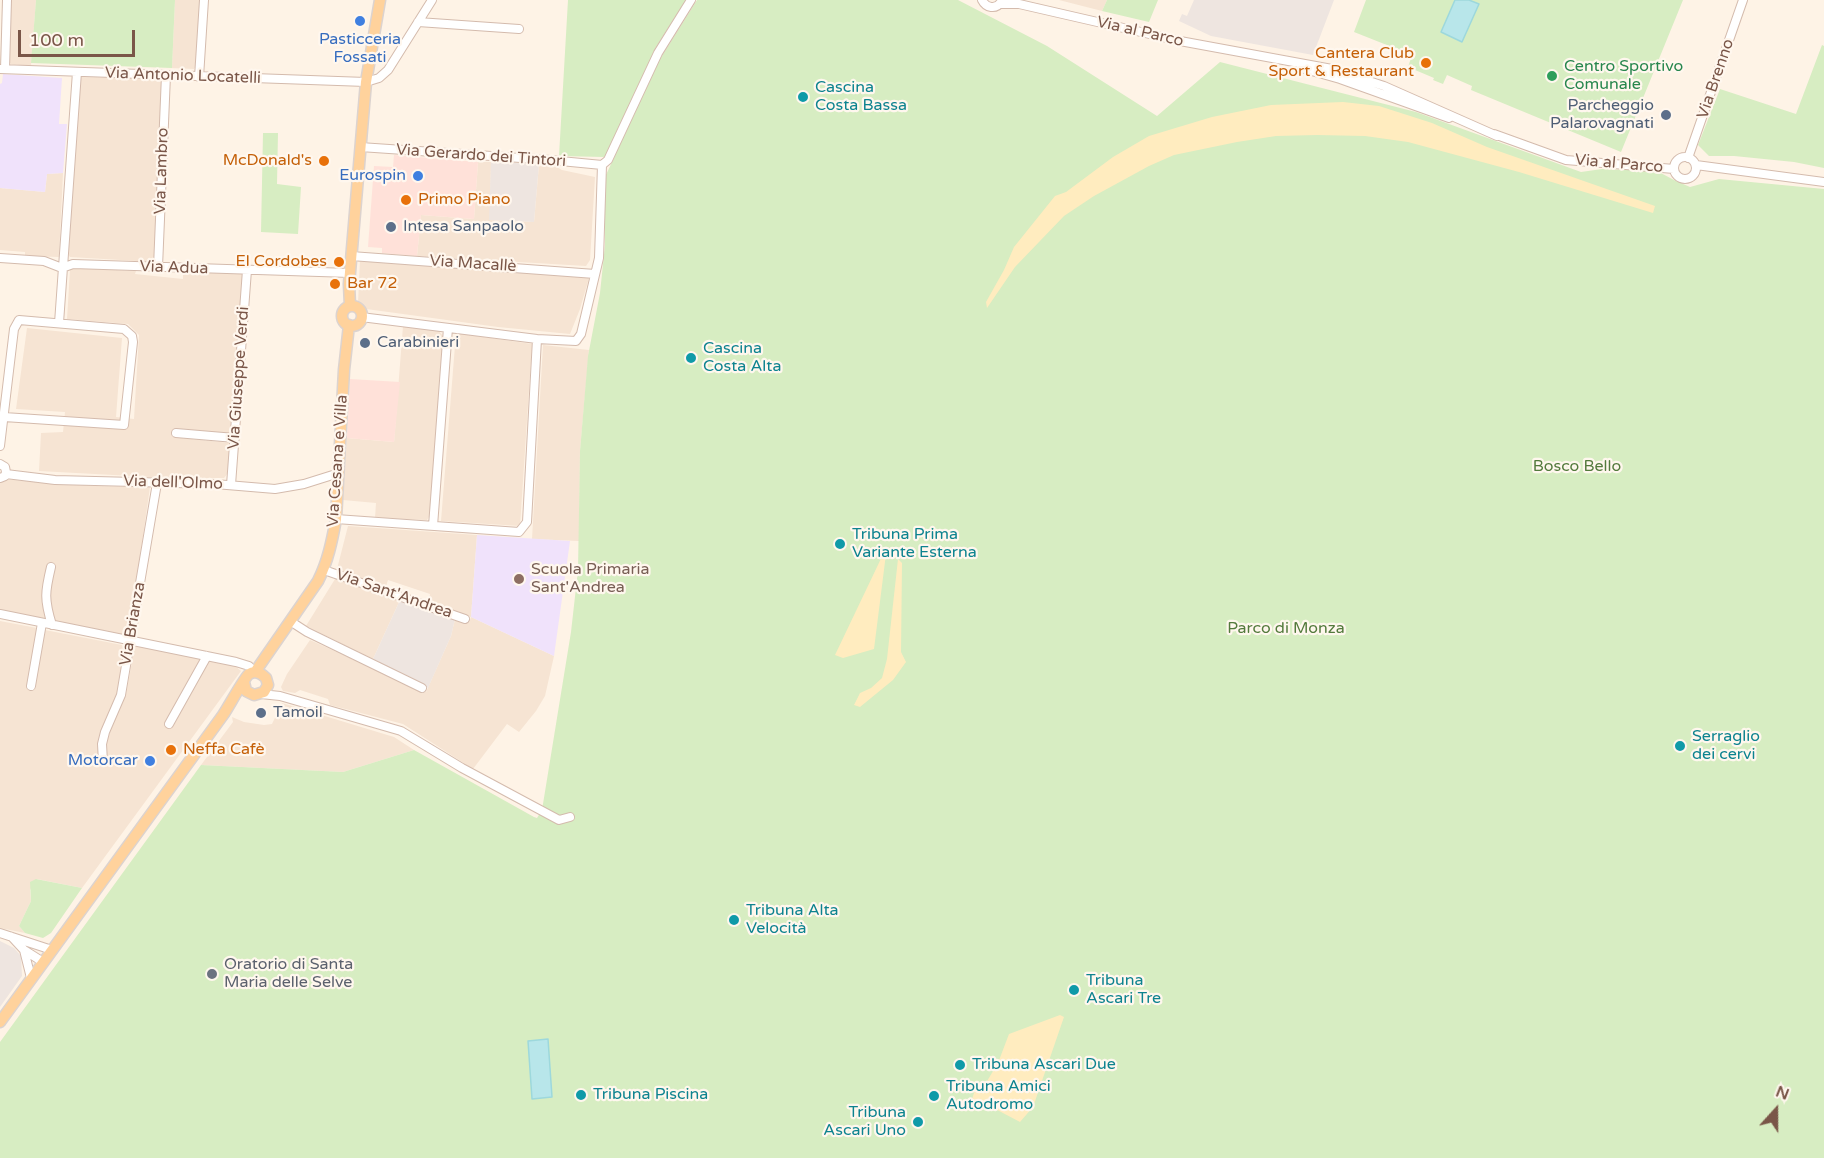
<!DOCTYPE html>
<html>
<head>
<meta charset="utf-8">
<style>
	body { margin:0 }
	#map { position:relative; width:1824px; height:1158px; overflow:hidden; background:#fef3e6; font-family:"Varela Round",sans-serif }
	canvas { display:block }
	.north { position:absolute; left:1746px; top:1080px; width:60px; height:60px; -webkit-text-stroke:4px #fff7ee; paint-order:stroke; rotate:21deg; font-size:16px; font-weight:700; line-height:24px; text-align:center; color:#7a5648 }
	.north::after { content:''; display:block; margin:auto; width:21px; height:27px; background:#7a5648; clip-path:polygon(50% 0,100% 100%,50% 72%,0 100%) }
	.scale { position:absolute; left:18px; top:30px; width:117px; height:27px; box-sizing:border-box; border:3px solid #7a5648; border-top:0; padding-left:8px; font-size:18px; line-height:21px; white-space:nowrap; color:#7a5648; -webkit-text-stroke:4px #fff7ee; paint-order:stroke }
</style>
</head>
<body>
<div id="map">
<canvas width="1824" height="1158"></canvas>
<div class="north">N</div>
<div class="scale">100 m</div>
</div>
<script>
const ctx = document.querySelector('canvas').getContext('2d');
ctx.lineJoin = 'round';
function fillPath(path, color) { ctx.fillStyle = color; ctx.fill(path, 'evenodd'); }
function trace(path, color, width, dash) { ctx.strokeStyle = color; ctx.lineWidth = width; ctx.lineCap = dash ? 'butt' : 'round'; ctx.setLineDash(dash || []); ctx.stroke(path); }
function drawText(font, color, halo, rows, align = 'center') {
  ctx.font = font + ' "Varela Round",sans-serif'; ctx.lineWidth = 4.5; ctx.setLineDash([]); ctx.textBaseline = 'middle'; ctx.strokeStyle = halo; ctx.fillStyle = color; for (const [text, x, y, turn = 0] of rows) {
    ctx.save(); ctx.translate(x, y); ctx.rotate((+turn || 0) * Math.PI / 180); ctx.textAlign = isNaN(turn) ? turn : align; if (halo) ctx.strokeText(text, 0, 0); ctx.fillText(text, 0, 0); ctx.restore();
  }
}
fillPath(new Path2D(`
	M9,0h27l-5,66 -20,-2 -3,-3z
	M175,0h26l-5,66 -2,3 -22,-1z
	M1059,0h48l-5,11z
	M80,77l82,1 2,2 -8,180 -2,2 -84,-5 -2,-3z
	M478,162h13l-1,58 44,2 5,-58h12l11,6 33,7 -5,83 -4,6 -169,-10 4,-41 53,4z
	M63,173l-4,84 -34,-1v-4l-25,-2v-62l45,4 2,-18z
	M360,260l187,12 42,6 -9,31 -10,25 -72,-7 -139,-19 -1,-5z
	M73,268l63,3 -1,3 48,5v-8l61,3 -13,160 -59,-4v7l58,6 -2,30 -4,5h-55l-130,-7 2,-38 22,-1 2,-20 -49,-3 11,-81 95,10 -6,79 18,2 5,-84 -11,-11 -61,-5 3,-49z
	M403,326l35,4 5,6 -13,179 -3,5 -52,-2 1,-15 -33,-3 4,-62 47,4z
	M456,333l76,11 -12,182 -79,-5z
	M543,345l46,5 -9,101 -1,90 -47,-2z
	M0,479l97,7 53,1 -21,147 -3,2 -126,-25z
	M348,526l129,9 -6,82 83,39 -9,40 -9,15 -17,21 -12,-8 -34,45 -70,-45 -73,-19 -2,-6 -28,-9 -5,3 -12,-2 -2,-4 6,-13 23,-34 116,52 25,-56 4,-17 14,4 2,-6 -42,-15 1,-8 -42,-14 -2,6 -49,-17z
	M335,579l65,21 -27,59 -67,-33z
	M0,621l37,7 -10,61 7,1 11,-60 77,15 3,4 -7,46 -19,45 -1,23 9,3 -1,-25 20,-47 9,-48 99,19 7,6 -159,217 -45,-9 -7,11 1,11 -12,25 6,7 -25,-5z
	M282,703l112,34 20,13 -71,22 -142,-7 32,-43 -1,-5 12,5 20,3 8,-1z`), '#f6e4d3');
fillPath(new Path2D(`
	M394,155l84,7 -4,57 -53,-4 -4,41 -35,-3v-5l-14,-1 6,-81 19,1z
	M350,379l50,3 -6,60 -47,-4z`), '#ffe1d9');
fillPath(new Path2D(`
	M1194,0h140l-21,55 -102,-19 -32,-15 3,-7 5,2z
	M491,162l48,2 -5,58 -45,-2z
	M400,600l55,19 -4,17 -23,52 -55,-29z
	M0,941l14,7 7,8 1,20 -22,31z`), '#eee5e0');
fillPath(new Path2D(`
	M3,74l59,4 -3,46h8l-4,49 -16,1 -2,18 -45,-4v-104l2,-1z
	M477,535l93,6 -16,115 -83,-39z`), '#f0e2fb');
fillPath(new Path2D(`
	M36,0h139l-3,68 -141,-5z
	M568,0h118l-30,47 -49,107 -3,3 -45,-1z
	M697,0h261l89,46 110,70 63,-54 196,50 165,60 21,-3 55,2 17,9 16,7 29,-8 105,10v969h-1824v-116l201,-277 142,7 71,-22 120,67 3,1 5,-8 29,-178 7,-62 2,-119 8,-95 12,-63 5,-48v-68l55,-118z
	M1107,0h51l-9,22 -47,-11z
	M1366,0h317l-62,152 -150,-62 1,-4 -25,-11 -4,9 -10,-4 1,-2 -26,-11 4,-12 -58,-23z
	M1822,45l2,1v122l-30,-6 -60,-6h-25l-11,-11 22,-56 76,25z
	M263,133h15l-1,51 24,3 -3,47 -37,-2z
	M36,879l46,9 -31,45 -8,5 -18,-5 -6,-7 12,-25 -1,-19z`), '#d7edc2');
fillPath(new Path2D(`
	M1343,102l36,4 53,17 55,24 168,59 -2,7 -134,-41 -111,-30 -43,-6 -48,-1 -41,1 -39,6 -63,13 -25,11 -55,30 -30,20 -49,51 -28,41 -1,-6 18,-32 10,-23 41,-51 11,-4 47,-35 36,-21 63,-19 59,-12z
	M887,546l-13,103 -31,9 -8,-3z
	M898,559l4,4 -1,89 5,10 -13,18 -33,27 -6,-2 6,-12 11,-5 11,-10 5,-19z
	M1060,1015l4,2 -31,90 -13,15 -36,-19 -12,-4 3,-9 6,1 17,-28 11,-29z`), '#ffecbf');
const water = new Path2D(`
	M1455,0h14l10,4 -17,38 -21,-10z
	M548,1039l4,58 -20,2 -4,-58z`);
fillPath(water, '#b8e6ea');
trace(water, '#9dd8dc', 1.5);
const minor = new Path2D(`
	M982,0c4,8 14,10 19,2
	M1000,4h19l161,37 152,28 52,17 113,50
	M418,22l101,7
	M1301,68l39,11 109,39
	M0,69l366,13 13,-4 9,-8 44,-70
	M5,69l2,-69
	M199,77l5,-77
	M1494,134l72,26 108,9
	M360,147l190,13 52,5
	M1674 168a11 11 0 1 1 22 0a11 11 0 1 1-22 0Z
	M1688,158l55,-158
	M602,165l6,-5 50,-107 33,-53
	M1696,165l128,17
	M351,256l244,18
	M0,258l44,3 18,7 11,-4 277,9
	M158,267l8,-192
	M361,317l176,22 39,2 5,-7 18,-76 3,-93
	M59,323l18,-251
	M176,433l59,5
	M0,446l14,-117 5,-9 105,9 8,7 1,6 -9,83 -120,-8
	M0,464l5,3 1,5 -1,4 -5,2
	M6,474l49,6 160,4 60,5 29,-5 35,-11
	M231,485l16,-215
	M336,519l183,13 8,-10 10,-183
	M433,526l15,-198
	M51,567c-6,25 -7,32 1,58
	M324,570l141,49
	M0,614l236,48 13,4 6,6
	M290,621l17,11 115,56
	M31,686l11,-63
	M261,694l19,2 121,35 61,37 97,52 11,-3
	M169,724l38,-68
	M103,762l-1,-18 3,-12 16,-37 36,-212
	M0,933l52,17
	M12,937l12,13 19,12
	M24,950l7,28`);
const major = new Path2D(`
	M350,306l-1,-22 17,-202 14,-82
	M342 316a10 10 0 1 1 20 0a10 10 0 1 1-20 0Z
	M255,672l63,-91c10,-20 14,-40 18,-62l8,-149 5,-45
	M0,1022l223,-307c5,-7 21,-37 26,-41 6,-4 12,-1 17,4l2,7 -4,7 -10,3 -8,-4 -2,-9`);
trace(minor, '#d4bbad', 10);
trace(major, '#dcd3cf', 13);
trace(minor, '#fff', 8);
trace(major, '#ffd29c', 10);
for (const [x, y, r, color] of [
	[360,21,6,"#3f7fe0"],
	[1426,63,6,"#e8710a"],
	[1552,76,6,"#2e9e5b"],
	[803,97,6,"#0f9aa8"],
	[1666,115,6,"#5c6f8a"],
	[324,161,6,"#e8710a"],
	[418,176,6,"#3f7fe0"],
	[406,200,6,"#e8710a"],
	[391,227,6,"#5c6f8a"],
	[339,262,6,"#e8710a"],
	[335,284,6,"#e8710a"],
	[365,343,6,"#5c6f8a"],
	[691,358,6,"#0f9aa8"],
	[840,544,6,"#0f9aa8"],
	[519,579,6,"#8d6e63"],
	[261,713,6,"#5c6f8a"],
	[1680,746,6,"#0f9aa8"],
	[171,750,6,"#e8710a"],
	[150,761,6,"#3f7fe0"],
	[734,920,6,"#0f9aa8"],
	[212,974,6,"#6b7280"],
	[1074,990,6,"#0f9aa8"],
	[960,1065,6,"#0f9aa8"],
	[581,1095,6,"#0f9aa8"],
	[934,1096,6,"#0f9aa8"],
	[918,1122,6,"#0f9aa8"]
]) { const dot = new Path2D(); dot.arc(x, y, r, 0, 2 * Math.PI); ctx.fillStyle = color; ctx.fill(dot); trace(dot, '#fff7ee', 2); }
drawText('16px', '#7a5648', '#fff7ee', [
	["Via al Parco",1140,32,13],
	["Via Antonio Locatelli",183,76,2],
	["Via Brenno",1716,79,-71],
	["Via Gerardo dei Tintori",481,156,4],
	["Via al Parco",1619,164,5],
	["Via Lambro",162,171,-88],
	["Via Macallè",473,264,4],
	["Via Adua",174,268,2],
	["Via Giuseppe Verdi",239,378,-86],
	["Via Cesana e Villa",338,461,-86],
	["Via dell'Olmo",173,483,2],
	["Via Sant'Andrea",394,594,19],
	["Via Brianza",133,624,-80]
]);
drawText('16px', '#366cbe', '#fff7ee', [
	["Pasticceria",360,40,"center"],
	["Fossati",360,58,"center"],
	["Eurospin",406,176],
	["Motorcar",138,761]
], 'right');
drawText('16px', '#c56008', '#fff7ee', [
	["Cantera Club",1414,54],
	["Sport & Restaurant",1414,72],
	["McDonald's",312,161],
	["Primo Piano",418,200,"left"],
	["El Cordobes",327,262],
	["Bar 72",347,284,"left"],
	["Neffa Cafè",183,750,"left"]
], 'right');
drawText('16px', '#27864d', '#fff7ee', [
	["Centro Sportivo",1564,67],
	["Comunale",1564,85]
], 'left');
drawText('16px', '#0d838f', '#fff7ee', [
	["Cascina",815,88],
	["Costa Bassa",815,106],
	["Cascina",703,349],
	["Costa Alta",703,367],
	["Tribuna Prima",852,535],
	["Variante Esterna",852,553],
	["Serraglio",1692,737],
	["dei cervi",1692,755],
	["Tribuna Alta",746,911],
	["Velocità",746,929],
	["Tribuna",1086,981],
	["Ascari Tre",1086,999],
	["Tribuna Ascari Due",972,1065],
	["Tribuna Amici",946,1087],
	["Autodromo",946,1105],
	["Tribuna Piscina",593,1095],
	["Tribuna",906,1113,"right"],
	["Ascari Uno",906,1131,"right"]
], 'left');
drawText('16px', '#4e5e75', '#fff7ee', [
	["Parcheggio",1654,106,"right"],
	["Palarovagnati",1654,124,"right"],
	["Intesa Sanpaolo",403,227],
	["Carabinieri",377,343],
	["Tamoil",273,713]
], 'left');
drawText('16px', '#537a3c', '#fff7ee', [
	["Bosco Bello",1577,467],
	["Parco di Monza",1286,629]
]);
drawText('16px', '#785e54', '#fff7ee', [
	["Scuola Primaria",531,570],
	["Sant'Andrea",531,588]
], 'left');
drawText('16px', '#5b616d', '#fff7ee', [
	["Oratorio di Santa",224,965],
	["Maria delle Selve",224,983]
], 'left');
</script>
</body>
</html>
